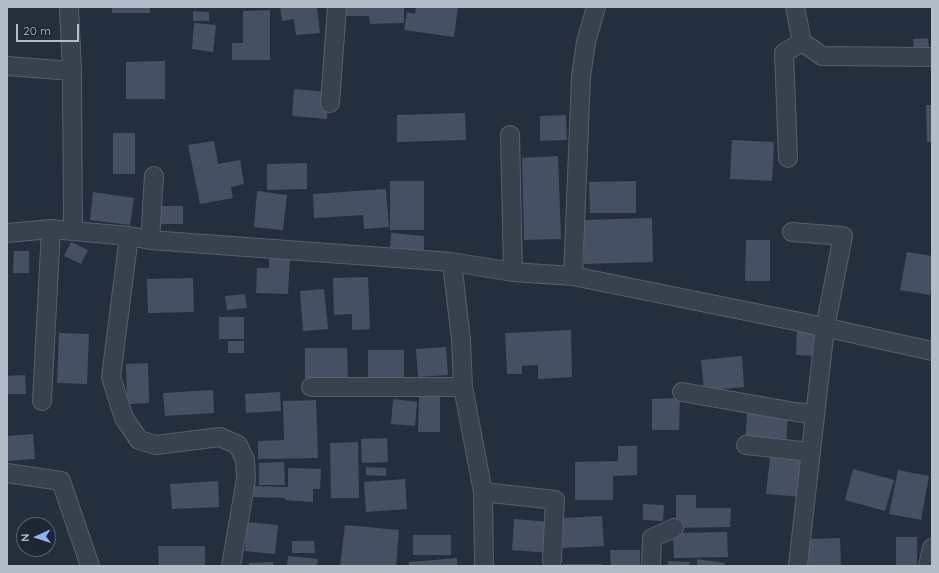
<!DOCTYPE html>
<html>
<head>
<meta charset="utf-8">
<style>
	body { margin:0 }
	#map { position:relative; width:939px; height:573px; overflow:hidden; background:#242f3e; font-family:Quicksand,sans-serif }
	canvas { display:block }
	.frame { position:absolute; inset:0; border:8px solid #b4bcc9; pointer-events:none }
	.north { position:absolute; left:16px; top:517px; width:40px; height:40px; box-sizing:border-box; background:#1d2633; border:1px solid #59626f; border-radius:50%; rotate:267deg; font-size:11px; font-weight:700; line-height:16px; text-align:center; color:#b4bcc9 }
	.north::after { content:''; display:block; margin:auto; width:14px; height:18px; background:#8ab4f8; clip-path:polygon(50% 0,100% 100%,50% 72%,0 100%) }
	.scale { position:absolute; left:16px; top:24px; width:63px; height:18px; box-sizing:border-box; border:2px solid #b4bcc9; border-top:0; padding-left:5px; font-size:12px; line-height:14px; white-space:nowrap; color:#b4bcc9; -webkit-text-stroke:3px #1d2633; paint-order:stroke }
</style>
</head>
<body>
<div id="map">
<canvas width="939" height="573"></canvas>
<div class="frame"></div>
<div class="north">N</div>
<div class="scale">20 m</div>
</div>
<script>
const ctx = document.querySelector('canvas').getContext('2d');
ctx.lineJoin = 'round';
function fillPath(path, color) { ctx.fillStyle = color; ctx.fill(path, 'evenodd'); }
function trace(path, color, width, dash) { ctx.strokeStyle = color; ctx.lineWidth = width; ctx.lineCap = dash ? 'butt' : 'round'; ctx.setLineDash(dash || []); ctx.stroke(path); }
fillPath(new Path2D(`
	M112,7h38v6h-38z
	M280,7h37l3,26 -24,2 -2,-16 -12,2z
	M340,7h64v16l-34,1 -1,-8h-29z
	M416,7h42l-4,30 -50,-7 3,-18 8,2z
	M270,10v50h-38v-17h11v-32z
	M193,11l16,1v9h-16z
	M194,23l22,2 -3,27 -21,-3z
	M928,38l1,10 -15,1 -1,-10z
	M165,61v38h-39v-37z
	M294,89l35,3 -2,27 -35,-3z
	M926,105h6v37h-5z
	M465,113l1,27 -69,2v-27z
	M566,115l1,25 -27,1v-25z
	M113,133h22v41h-22z
	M732,140l42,2 -2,39 -42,-2z
	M214,141l4,23 22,-4 4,24 -13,3 2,11 -33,6 -12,-59z
	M558,156l3,83 -37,1 -2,-82z
	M307,163v26l-40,1v-26z
	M390,181h34v49h-34z
	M636,181v32h-46l-1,-31z
	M386,189l3,38 -25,2 -1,-14 -49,3 -1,-24z
	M257,191l30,4 -4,35 -29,-3z
	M93,192l41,6 -4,27 -40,-5z
	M158,206h25v18h-25z
	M652,218l1,44 -69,2 -1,-44z
	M391,233l33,3v15l-34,-3z
	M746,240h24v41h-25z
	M71,242l17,8 -7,14 -17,-8z
	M14,251h15v22h-16z
	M907,252l25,4v28l-2,11 -30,-5z
	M269,258l21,1 -2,35 -32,-1 1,-25h12z
	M368,277l2,52 -18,1v-16l-18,1 -1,-37z
	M193,278l1,34 -46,1 -1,-34z
	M324,289l4,40 -25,2 -3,-40z
	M245,294l2,14 -20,2 -2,-14z
	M219,317h25v22h-25z
	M797,326h23l-1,30 -23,-1z
	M571,330l1,47 -34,2v-14l-16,1v8h-15l-2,-41z
	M59,333l30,1 -2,50 -30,-1z
	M228,341h16v12h-16z
	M446,347l2,28 -30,2 -2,-28z
	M305,348h42l1,32h-43z
	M368,350h36v27h-36z
	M742,356l2,31 -40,4 -3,-31z
	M148,363l1,40 -22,1 -1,-40z
	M25,375l1,19h-19v-18z
	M213,390l1,23 -49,3 -2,-23z
	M280,392l1,19 -35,2 -1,-19z
	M419,397h21v35h-22z
	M680,398l-1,32h-27v-31z
	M393,399l24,3 -2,24 -24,-2z
	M316,400l2,58 -60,1v-18l26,-1 -1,-39z
	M747,413l41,3 -2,29 -41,-2z
	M33,434l2,25 -28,2v-25z
	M387,438l1,24 -26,1 -1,-24z
	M358,442l1,56h-28l-1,-55z
	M618,446h19v29l-24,1v24h-38v-38l43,-1z
	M770,457l34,3 -3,37 -35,-3z
	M284,462l1,23h-26v-22z
	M366,467l20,1v8l-20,-1z
	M288,468l33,1 -1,20h-7v13l-28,-2v-2l-32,-1 1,-11 34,1z
	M853,469l41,11 -9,31 -40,-11z
	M898,470l31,6 -8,44 -32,-6z
	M405,479l2,30 -41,3 -2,-30z
	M218,481l1,26 -47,2 -2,-25z
	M676,495h20v13h35l-1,19 -54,1z
	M643,504l21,1 -1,16 -20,-1z
	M602,516l2,30 -41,2 -1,-30z
	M514,519l37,3 -2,31 -37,-3z
	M247,522l31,3 -3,29 -30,-3z
	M345,525l54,5 -3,36h-56z
	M727,532l1,25 -54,1 -1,-25z
	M413,535h38v20h-38z
	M896,537h21v29h-21z
	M840,538l1,28h-33l-1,-27z
	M292,541h22l1,12h-23z
	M158,546h47v20h-46z
	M610,550h30v16h-29z
	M288,556l30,3 -1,7h-30z
	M457,558v8h-48v-4z
	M697,559l28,4 -1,3h-27z
	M668,561l22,1 -1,4h-21z
	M273,562v4h-24v-3z
	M563,564h39v2h-39z`), '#455162');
const minor = new Path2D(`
	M69,7l3,64 1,160
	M795,7l7,35 20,14 110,1
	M7,66l65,5
	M330,103l7,-96
	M510,135l3,137
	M788,158l-4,-105 18,-11
	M792,232l51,4 -18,92 -27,237
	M7,233l44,-4 78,7 21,4 302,22 61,10 60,4 232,47 127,28
	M129,236l-18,141 13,41 15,22 17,5 64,-8 18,8 7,15 1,19 -15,87
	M150,240l4,-64
	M452,262l9,78 2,47 20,105 1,74
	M573,276l8,-199 5,-35 10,-35
	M311,387h152
	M682,392l113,20 19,2
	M42,401l9,-172
	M746,445l65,7
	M7,473l54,8 29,85
	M483,492l72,8 -3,60
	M651,566l1,-28 22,-10
	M928,566l4,-18`);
trace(minor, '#565f6c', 20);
trace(minor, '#38414e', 18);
</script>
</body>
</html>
